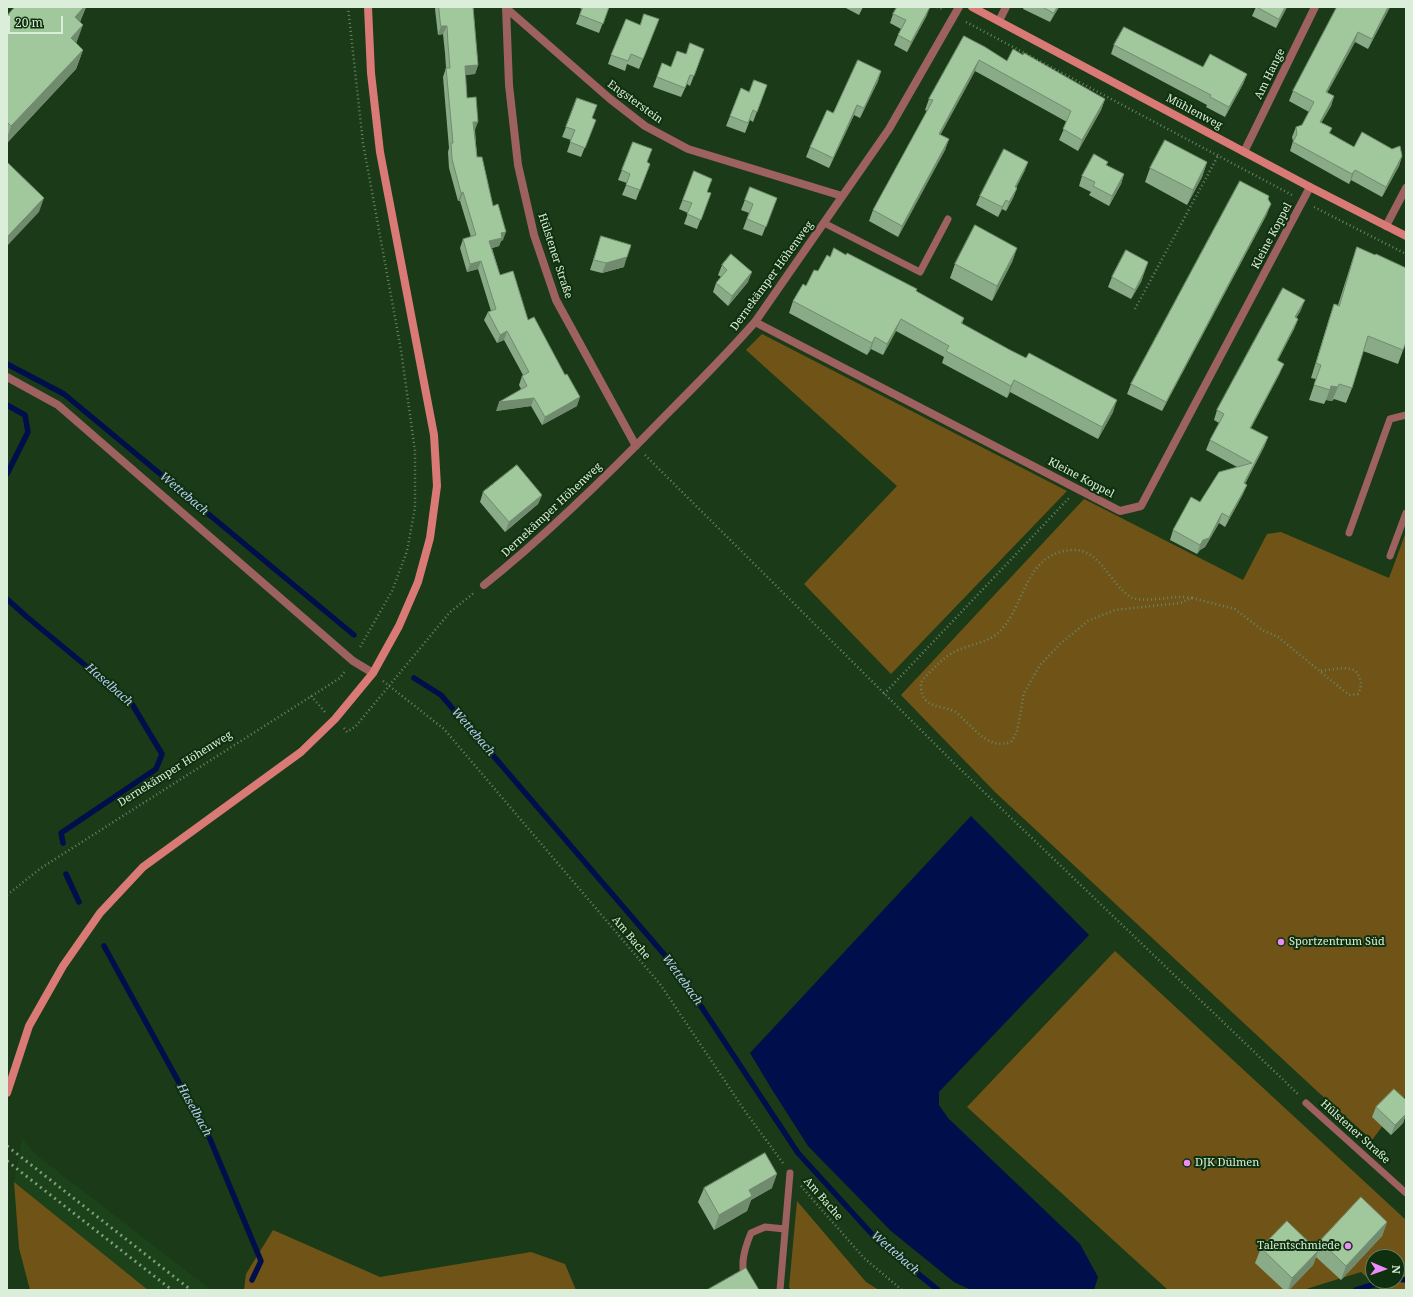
<!DOCTYPE html>
<html>
<head>
<meta charset="utf-8">
<style>
	body { margin:0 }
	#map { position:relative; width:1413px; height:1297px; overflow:hidden; background:#1a3a18; font-family:"Noto Serif",serif }
	canvas { display:block }
	.frame { position:absolute; inset:0; border:8px solid #dbeed9; pointer-events:none }
	.north { position:absolute; left:1365px; top:1249px; width:40px; height:40px; box-sizing:border-box; background:#0f300e; border:1px solid #617c5f; border-radius:50%; rotate:92deg; font-size:11px; font-weight:700; line-height:16px; text-align:center; color:#dbeed9 }
	.north::after { content:''; display:block; margin:auto; width:14px; height:18px; background:#ec8cfa; clip-path:polygon(50% 0,100% 100%,50% 72%,0 100%) }
	.scale { position:absolute; left:8px; top:16px; width:55px; height:18px; box-sizing:border-box; border:2px solid #dbeed9; border-top:0; padding-left:5px; font-size:12px; line-height:14px; white-space:nowrap; color:#dbeed9; -webkit-text-stroke:3px #0f300e; paint-order:stroke }
</style>
</head>
<body>
<div id="map">
<canvas width="1413" height="1297"></canvas>
<div class="frame"></div>
<div class="north">N</div>
<div class="scale">20 m</div>
</div>
<script>
const ctx = document.querySelector('canvas').getContext('2d');
ctx.lineJoin = 'round';
function fillPath(path, color) { ctx.fillStyle = color; ctx.fill(path, 'evenodd'); }
function trace(path, color, width, dash) { ctx.strokeStyle = color; ctx.lineWidth = width; ctx.lineCap = dash ? 'butt' : 'round'; ctx.setLineDash(dash || []); ctx.stroke(path); }
function drawText(font, color, halo, rows, align = 'center') {
  ctx.font = font + ' "Noto Serif",serif'; ctx.lineWidth = 4; ctx.setLineDash([]); ctx.textBaseline = 'middle'; ctx.strokeStyle = halo; ctx.fillStyle = color; for (const [text, x, y, turn = 0] of rows) {
    ctx.save(); ctx.translate(x, y); ctx.rotate((+turn || 0) * Math.PI / 180); ctx.textAlign = isNaN(turn) ? turn : align; if (halo) ctx.strokeText(text, 0, 0); ctx.fillText(text, 0, 0); ctx.restore();
  }
}
fillPath(new Path2D(`
	M22,1138l11,14 178,138h-63l-134,-108z`), '#1c421a');
fillPath(new Path2D(`
	M762,334l305,157 -176,183 -87,-90 93,-98 -151,-136z
	M1084,499l159,81 24,-46 14,-2 108,46 17,-46v563l-34,45 -54,-48 -323,-300 -94,-97z
	M1115,951l291,269v70h-25l-20,-18 -58,18h-135l-201,-183zM1373,1257h24v24h-24z
	M14,1182l134,108h-118l-11,-42z
	M797,1201l69,81 13,8h-88l-2,-3z
	M273,1230l107,47 151,-25 34,12 11,26h-332l2,-16z`), '#705417');
fillPath(new Path2D(`
	M971,816l118,119 -150,157v13l9,13 132,126 18,33 -4,13h-123l-17,-8 -63,-51 -83,-85 -37,-58 -21,-35z`), '#000e4b');
trace(new Path2D(`
	M7,364l57,30 290,241
	M7,405l18,10 3,17 -21,42
	M7,599l20,18 105,87 30,50 -6,15 -95,64 2,10
	M414,678l27,17 234,272 123,186 82,90 58,47
	M66,874l13,28
	M104,946l106,193 51,122 -9,19
	M1397,1279l9,1
	M1356,1290l29,-9`), '#000e4b', 5.5);
trace(new Path2D(`
	M348,7l15,136 38,207 14,101v57l-8,43 -15,40 -33,58
	M937,7l7,3
	M966,22l326,173
	M1314,207l92,47
	M1135,309l84,-155
	M645,455l312,311 342,329
	M1192,598c-18,-4 -50,7 -63,-2 -19,-13 -30,-48 -57,-46 -48,3 -46,56 -73,82 -10,10 -29,13 -41,18 -12,5 -20,14 -29,23 -4,4 -9,8 -8,14 1,21 19,18 33,24 4,2 7,6 9,8 16,14 26,30 48,23l6,-10 7,-39 16,-28 20,-21 28,-23 27,-11 65,-7 12,-5 43,11 27,21 16,7 71,58 9,-1c5,-10 3,-15 -3,-24l-11,-2 -26,3
	M383,681l61,48 216,255 87,130 36,49
	M884,694l185,-196
	M311,696l14,16
	M344,728l3,4 9,-6 94,-114 25,-20
	M7,895l34,-27 299,-190 6,-8
	M801,1186l63,72 38,32`), '#6b8569', 2.5, [1, 3]);
trace(new Path2D(`
	M824,223l96,49 28,-53
	M1349,533l41,-114 16,-4
	M1390,556l16,-43
	M1306,1103l100,90
	M750,1290c-12,-19 -7,-38 1,-57l14,-6 20,2
	M780,1290l10,-117`), '#9d615f', 7);
trace(new Path2D(`
	M506,7l3,78 9,80 16,70 22,65 80,146
	M506,8l103,90 36,28 43,23 154,47
	M999,21l7,-14
	M1244,152l71,-145
	M1386,226l20,-38
	M755,322l365,189 21,-5 169,-319
	M7,377l51,28 295,256 20,12
	M484,585c65,-52 125,-111 183,-171 30,-30 60,-60 88,-92l134,-193 70,-122`), '#9d615f', 8);
trace(new Path2D(`
	M972,7l338,180 96,49
	M7,1093l22,-67 34,-60 37,-53 43,-46 158,-115 34,-33 38,-46 26,-47 19,-44 12,-44 7,-52 -3,-51 -54,-283 -9,-79 -3,-66`), '#d97a77', 8);
trace(new Path2D(`
	M7,1146l184,144
	M7,1161l165,129`), '#829b80', 3, [2, 4]);
fillPath(new Path2D(`
	M15,7h71l-6,15 -4,21 7,7 -7,19 -69,74v-127z
	M436,7h37l5,58 -3,9 -10,1 2,23 8,32 2,27 16,49 10,34 -2,1 -2,5 -7,2 8,27 28,45 49,86 -35,19 -11,-19 -35,5 25,-22 -2,-4 3,-9 1,-1 -19,-35 -7,3 -13,-23 4,-8 3,-1 -13,-42 -11,3 -7,-24 3,-9 8,-2 -11,-36h-2l-9,-33 -1,-16 1,-4 -6,-71 3,-9 -1,-15 -2,-19 -5,1 -3,-26z
	M577,7h32l-10,26 -23,-9 6,-15z
	M844,7h19l-4,8z
	M1024,7h35l-9,15 -27,-13z
	M1256,7h31l-11,21 -24,-12z
	M1337,7h53l-22,42 -13,-7 -28,51 7,3 -3,10 -10,17 11,5 -2,5 24,14 48,9 -3,10 -17,31 -31,-17 -2,4 -59,-33 3,-10 -1,-4 4,-10 6,-2 7,-13 -20,-11 4,-10z
	M893,14l34,1 -20,37 -13,-7 4,-10 3,-6 -11,-6z
	M659,19l-20,50 -12,-5 -2,7 -17,-7 3,-9 29,-30z
	M964,36l43,25 98,38 -4,11 -23,41 -19,-11 8,-18 -92,-51 -35,64 9,4 -4,11 -47,87 -29,-16 4,-11 54,-99 -2,-1 4,-11z
	M1114,45l89,22 44,7 -4,10 -18,33 -19,-10 1,-2 -96,-51z
	M704,49l-14,37 -3,-2 -6,13 -28,-10 9,-24 9,4 15,-13z
	M881,71l-3,10 -18,37 -6,-3 -25,53 -23,-11 4,-10 23,-34z
	M767,85l-14,37 -3,-2 -5,13 -19,-7 15,-38 8,4z
	M592,118v11l-11,28 -14,-5 4,-12 -9,-3 4,-10z
	M633,142l14,20 3,2 -14,36 -14,-5 5,-12 -9,-3z
	M1028,162l-4,10 -8,16h1l-4,10 -7,13 -4,-2 -4,8 -22,-12 4,-9z
	M1207,162l-5,15 -15,28 -42,-23 5,-14z
	M1106,165l18,9 -3,10 -12,22 -20,-11 2,-3 -12,-6 3,-10z
	M694,171l14,21 3,1 -14,36 -13,-5 4,-11 -9,-4z
	M750,187l27,11 -15,38 -19,-7 6,-16 -8,-3z
	M1268,200l-1,14 -105,197 -35,-17 4,-10z
	M601,236l23,31 -22,6 -12,-3z
	M1357,247l49,95 -8,22 -35,-13 -11,37 -6,15 -12,-4 -2,2 -6,-1 -2,4 -15,-4 7,-21 -5,-1 18,-59 5,-15 4,1 14,-44z
	M1017,248l-5,14 -20,39 -42,-23 5,-14z
	M830,257l86,34 48,27 -2,6 151,88 -15,27 -88,-47 -3,6 -65,-35 2,-6 -48,-26 -13,24 -12,-6 -4,6 -78,-42 4,-12z
	M1148,262l-7,20 -10,17 -23,-12 4,-10z
	M722,265l26,17 -20,24 -15,-14 3,-9 5,-6 -3,-2z
	M1301,310l-5,8 2,1 -4,10 -16,31 2,13 -29,55 17,9 -4,10 -19,37 -2,10 -18,33 -6,-4 -14,24 -5,3 -3,4 -27,-14 3,-10 27,-28 37,-35 -31,-17 4,-10 9,-17 -5,-3 3,-10z
	M483,492l59,3 -4,9 -33,28 -25,-30z
	M1406,1100v14l-3,9 -12,12 -19,-18 4,-10z
	M704,1188h68l-21,12 -4,11 -33,19 -16,-28z
	M1387,1222l-5,14 -41,44 -25,-23 -3,8 -24,25h-5l-29,-27 6,-15 56,2 3,-9z`), '#8aab87');
fillPath(new Path2D(`
	M84,7h2l-7,17 -4,-7z
	M930,7l-3,8 -20,37 4,-10z
	M1057,7h2l-9,15 4,-9z
	M1285,7h2l-11,21 3,-9z
	M1388,7h2l-22,42 4,-10z
	M83,25l-7,19 -5,-6z
	M441,26h6l-4,8 -5,1z
	M1358,32l-3,10 -33,60 4,-10z
	M83,50l-7,19 -69,74v-5l4,-12z
	M979,60l-4,11 -40,74 4,-11z
	M478,65l-3,9 -14,1 4,-9z
	M881,71l-3,10 -18,37 4,-10z
	M1247,74l-4,10 -18,33 4,-10z
	M1334,96l-3,10 -15,26 4,-10z
	M1105,99l-4,11 -23,41 4,-11z
	M857,105l-3,10 -25,53 4,-10z
	M473,122h5l-3,8 -5,1z
	M949,139l-4,11 -47,87 4,-11z
	M1402,156l-3,10 -17,31 4,-10z
	M1028,162l-4,10 -13,25 4,-10z
	M1207,162l-5,15 -15,28 6,-15z
	M1355,170l-4,10 -2,4 3,-10z
	M1124,174l-3,10 -12,22 3,-10z
	M1017,188l-4,10 -7,13 3,-9z
	M463,192l-3,9h-2l3,-8z
	M44,198l-5,14 -32,34v-7l1,-3z
	M1006,200l-4,9 -4,8 4,-10z
	M1271,204l-4,10 -105,197 4,-9z
	M506,232l-3,8 -2,1 -2,5 -13,4 3,-9 12,-8z
	M1017,248l-5,14 -20,39 5,-15z
	M627,257l-3,10 -22,6 4,-10z
	M481,261l-3,8 -11,3 3,-8z
	M752,272l-4,10 -20,24 4,-10z
	M1144,272l-3,10 -10,17 4,-9z
	M1305,300l-4,10 -10,17 4,-10z
	M901,319l-5,12 -13,24 4,-11z
	M1298,319l-4,10 -21,40 4,-9z
	M507,331l-3,9 -7,3 3,-8z
	M875,337l-4,12 -4,6 5,-12z
	M1284,364l-4,9 -34,64 4,-9z
	M1014,380l-4,12 -3,6 4,-12z
	M1331,386l7,1 -6,14 -6,-1z
	M580,397l-3,9 -35,19 3,-8z
	M534,398l-3,8 -35,5 3,-9z
	M1117,400l-4,12 -15,27 4,-12z
	M1268,437l-4,10 -24,46 4,-10z
	M1247,485l-4,9 -18,33 4,-10z
	M542,495l-4,9 -33,28 4,-10z
	M1222,513l-3,10 -14,24 -5,3 -3,4 3,-9 3,-5z
	M1406,1114l-3,9 -12,12 4,-10z
	M777,1174l-5,14 -21,12 -4,11 -33,19 5,-15 30,-25z
	M1387,1222l-5,14 -41,44 5,-14z
	M1318,1251l-5,14 -24,25h-1l4,-12z`), '#718b6e');
const building = new Path2D(`
	M15,7h69l-9,10 8,8 -12,13 12,12 -72,76 -4,-4v-106z
	M439,7h34l5,58 -13,1 2,32 9,-1 2,25h-5l4,35h5l11,49 5,-2 8,28 -5,1 1,5 -13,3 11,34 13,-4 15,49 6,-3 31,58 2,-1 13,23 -35,20 -11,-19 -35,4 28,-16 -5,-10 7,-4 -22,-41 -7,4 -12,-23 8,-3 -15,-48 -11,3 -7,-25 13,-4 -13,-43 -2,1 -9,-34 -1,-16h2l-7,-75h4l-2,-24 -1,-18h-6z
	M583,7h26l-6,17 -23,-9z
	M897,7h33l-19,35 -13,-7 8,-15 -13,-6z
	M1043,7h14l-3,6z
	M1257,7h28l-6,12z
	M1337,7h51l-16,32 -14,-7 -32,60 8,4 -14,26 12,6 -3,5 25,14 8,-15 30,17 8,-3 2,10 -16,31 -31,-17 -3,4 -59,-32 4,-8 -1,-7 6,-2 12,-23 -21,-11z
	M644,14l15,5 -16,40 -12,-5 -3,7 -17,-6 15,-36 14,6z
	M1124,27l79,40 7,-13 37,20 -18,33 -19,-10 1,-2 -97,-50z
	M964,36l21,11 22,14 6,-12 10,6 1,-2 81,46 -23,41 -19,-11 8,-18 -92,-51 -40,74 10,5 -47,87 -29,-16 60,-110 -4,-1z
	M690,43l14,6 -10,27 -4,-1 -5,13 -28,-11 5,-14 9,4 6,-16 9,3z
	M858,60l23,11 -17,37 -7,-3 -24,53 -23,-11 17,-37 6,3z
	M754,80l13,5 -10,27 -4,-2 -5,13 -18,-7 11,-28 8,4z
	M577,98l20,7 -5,13 4,2 -11,28 -15,-6 5,-12 -9,-3z
	M1165,140l42,22 -14,28 -43,-22z
	M633,142l19,7 -5,13 3,2 -10,26 -14,-5 4,-11 -8,-4z
	M1004,149l24,13 -13,25 2,1 -8,14 -3,-2 -4,7 -22,-11z
	M1094,154l14,8 -2,3 18,9 -12,22 -19,-10 2,-4 -13,-6z
	M7,162l37,36 -36,38 -1,-1z
	M694,171l18,8 -5,13 4,1 -10,27 -14,-6 5,-11 -9,-3z
	M1240,181l29,15 -1,3 3,5 -105,198 -35,-18z
	M750,187l27,11 -11,29 -19,-8 6,-15 -8,-4z
	M975,225l42,23 -20,38 -42,-22z
	M601,236l30,9 -4,12 -21,6 -12,-3z
	M1357,247l18,8 1,-1 30,14v74l-3,8 -35,-14 -16,52 -13,-4 -1,3 -7,-1 -1,4 -16,-5 7,-20 -5,-2 18,-59 5,2z
	M834,248l12,7 1,-2 70,36 -1,2 48,27 -3,5 49,27 16,8 3,-5 88,47 -15,27 -88,-47 -3,6 -65,-35 3,-5 -48,-27 -14,25 -12,-7 -3,6 -79,-42 10,-17 3,2 8,-16 4,1 9,-16 3,2z
	M1126,250l22,12 -4,10 -9,18 -23,-13z
	M731,254l21,18 -20,24 -16,-13 11,-13 -5,-5z
	M1283,288l22,12 -10,17 3,2 -21,41 7,4 -34,64 18,9 -24,46 3,2 -18,32 -7,-4 -13,25 -6,2 -3,5 -27,-15 18,-33 9,5 19,-30 33,-9 -42,-23 14,-26 -7,-4z
	M517,465l25,30 -33,27 -26,-30z
	M1394,1089l12,11v14l-11,11 -19,-18z
	M765,1153l12,21 -28,16 3,6 -33,19 -15,-27z
	M1361,1197l26,25 -41,44 -26,-25z
	M1287,1221l31,30 -26,27 -31,-30z
	M746,1268l13,22h-52z`);
fillPath(building, '#a1c79d');
trace(building, '#718b6e', 1);
for (const [x, y, r, color] of [
	[1281,942,4,"#ec8cfa"],
	[1187,1163,4,"#ec8cfa"],
	[1348,1246,4,"#ec8cfa"]
]) { const dot = new Path2D(); dot.arc(x, y, r, 0, 2 * Math.PI); ctx.fillStyle = color; ctx.fill(dot); trace(dot, '#0f300e', 1.5); }
drawText('11px', '#dbeed9', '#0f300e', [
	["Am Hange",1270,74,-64],
	["Engsterstein",635,102,36],
	["Mühlenweg",1194,112,28],
	["Kleine Koppel",1272,236,-62],
	["Hülstener Straße",555,256,72],
	["Dernekämper Höhenweg",772,276,-54],
	["Kleine Koppel",1081,478,28],
	["Dernekämper Höhenweg",552,510,-43],
	["Dernekämper Höhenweg",175,769,-32],
	["Am Bache",631,938,50],
	["Hülstener Straße",1355,1132,42],
	["Am Bache",823,1199,49]
]);
drawText('11px', '#dbeed9', '#0f300e', [
	["Sportzentrum Süd",1289,942],
	["DJK Dülmen",1195,1163],
	["Talentschmiede",1340,1246,"right"]
], 'left');
drawText('italic 12px', '#b6cbf1', '#0f300e', [
	["Wettebach",184,494,40],
	["Haselbach",109,685,41],
	["Wettebach",473,732,49],
	["Wettebach",682,980,54],
	["Haselbach",194,1110,61],
	["Wettebach",895,1253,41]
]);
</script>
</body>
</html>
